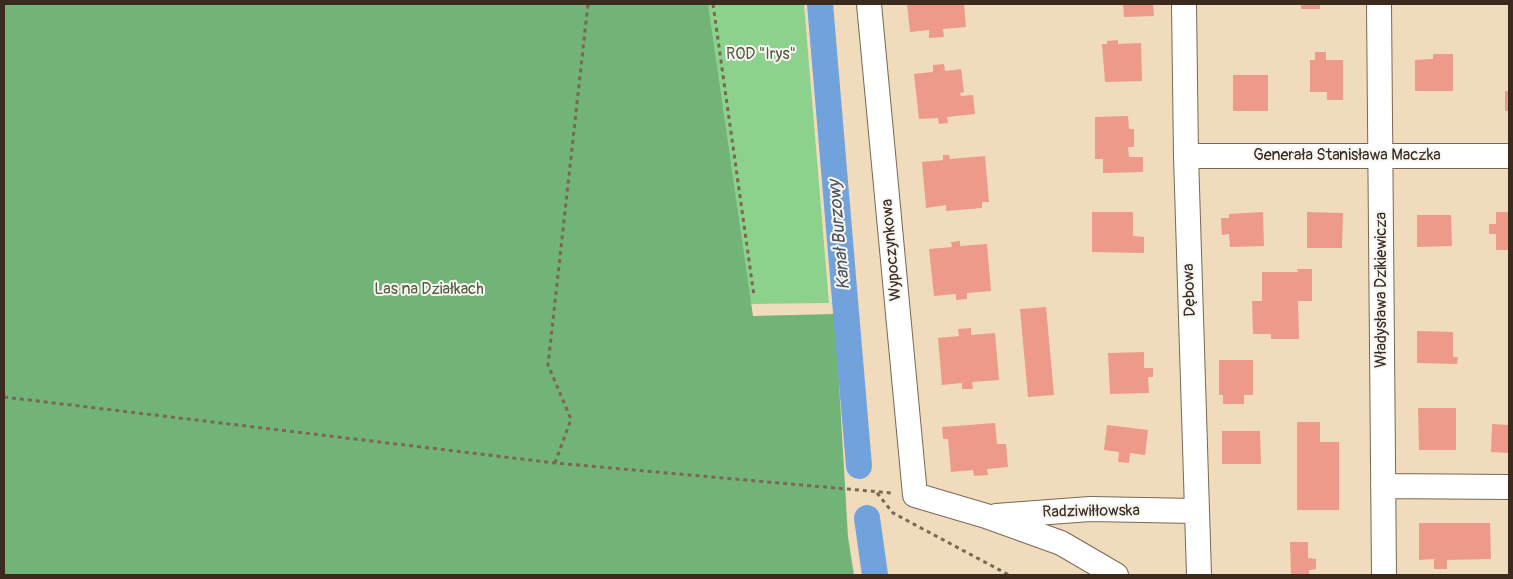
<!DOCTYPE html>
<html>
<head>
<meta charset="utf-8">
<style>
	body { margin:0 }
	#map { position:relative; width:1513px; height:579px; overflow:hidden; background:#f0dcbc; font-family:Pangolin,sans-serif }
	canvas { display:block }
	.frame { position:absolute; inset:0; border:5px solid #3b2a1e; pointer-events:none }
</style>
</head>
<body>
<div id="map">
<canvas width="1513" height="579"></canvas>
<div class="frame"></div>
</div>
<script>
const ctx = document.querySelector('canvas').getContext('2d');
ctx.lineJoin = 'round';
function fillPath(path, color) { ctx.fillStyle = color; ctx.fill(path, 'evenodd'); }
function trace(path, color, width, dash) { ctx.strokeStyle = color; ctx.lineWidth = width; ctx.lineCap = dash ? 'butt' : 'round'; ctx.setLineDash(dash || []); ctx.stroke(path); }
function drawText(font, color, halo, rows, align = 'center') {
  ctx.font = font + ' Pangolin,sans-serif'; ctx.lineWidth = 4; ctx.setLineDash([]); ctx.textBaseline = 'middle'; ctx.strokeStyle = halo; ctx.fillStyle = color; for (const [text, x, y, turn = 0] of rows) {
    ctx.save(); ctx.translate(x, y); ctx.rotate((+turn || 0) * Math.PI / 180); ctx.textAlign = isNaN(turn) ? turn : align; if (halo) ctx.strokeText(text, 0, 0); ctx.fillText(text, 0, 0); ctx.restore();
  }
}
fillPath(new Path2D(`
	M705,4h99l25,299 -79,1z`), '#8dd28c');
fillPath(new Path2D(`
	M4,4h704l45,312 82,-2 13,223 6,38h-850z`), '#72b478');
trace(new Path2D(`
	M820,4l39,462
	M867,518l8,57`), '#72a2dc', 26);
fillPath(new Path2D(`
	M907,4h57l2,23 -23,2 1,8 -15,1v-8l-19,2z
	M1123,4h30l1,12 -30,1z
	M1301,4h19v5h-19z
	M1118,40v4l23,-1 1,38 -37,1 -3,-38h5v-3z
	M1315,52h11v8h17v40h-16v-8h-17v-32h5z
	M1433,54h20v37h-38v-31l18,-1z
	M944,64l1,7 16,-2 3,23 -4,1 1,3 12,-1 2,19 -28,3 1,6 -9,1 -1,-6 -19,1 -5,-45 19,-2v-7z
	M1233,75h35v36h-35z
	M1505,91h4v20h-4z
	M1128,116l1,13h5v18h-6l1,10h14v15l-40,1v-14h-8v-42z
	M943,155h6l1,4 35,-3 4,46h-7v6l-36,3v-6l-20,3 -4,-46 21,-2z
	M1092,212h41v24l11,1v16l-52,-1z
	M1263,212l1,34 -34,1 -1,-13 -7,1 -1,-17h8v-4z
	M1307,212l36,1 -1,35h-35z
	M1496,212h13v38h-13v-16h-7v-10h7z
	M1417,215h34l1,31 -35,1z
	M960,241v5l27,-2 4,47 -24,2v6l-11,1v-6l-22,2 -5,-47 23,-2 -1,-5z
	M1297,269h15v32h-14l1,38h-28v-5h-18l-1,-33h10v-29h36z
	M1046,307l8,88 -26,2 -8,-88z
	M971,328v7l24,-2 4,47 -27,2 1,7h-11v-6l-20,2 -4,-47 21,-2 -1,-7z
	M1417,331l36,1v25h5l-1,7 -40,-1z
	M1144,352v16h9v9h-5l1,16 -39,1 -2,-41z
	M1219,360h34v35h-9v9h-21v-9h-4z
	M1418,408h38v42h-37z
	M1297,422h23v20h19v68h-42z
	M995,423l2,21h9l2,23 -21,2 1,6 -14,1 -1,-6 -22,2 -3,-33h-5l-1,-12z
	M1492,424l17,1v28l-18,-1z
	M1107,425l41,5 -3,25 -15,-2 -1,10 -11,-1 1,-10 -15,-2z
	M1222,431h38l1,33h-39z
	M1419,523h71l1,36 -44,1v9h-13v-10l-15,1z
	M1290,542h18v16l8,1v10l-7,1v5h-18z`), '#ed9a8a');
const street = new Path2D(`
	M869,4l46,491 71,21 75,27 55,32
	M1184,4l2,152 13,419
	M1379,4l5,571
	M1186,156h323
	M1383,486l126,1
	M996,516l94,-7 106,2`);
trace(street, '#7a6855', 26);
trace(new Path2D(`
	M713,4l41,292
	M4,397l551,66 337,30
	M555,463l16,-44 -23,-54 40,-361
	M877,493l16,20 116,62`), '#7a6855', 3, [4, 4]);
trace(street, '#fff', 24);
drawText('16px', '#545c3f', '#f6f6f2', [
	["ROD \"Irys\"",761,55],
	["Las na Działkach",429,290]
]);
drawText('16px', '#3b2a1e', '#f6f6f2', [
	["Generała Stanisława Maczka",1347,156],
	["Wypoczynkowa",892,250,-95],
	["Dębowa",1190,290,-92],
	["Władysława Dzikiewicza",1382,290,-90],
	["Radziwiłłowska",1091,512,-1]
]);
drawText('italic 18px', '#4e5460', '#f6f6f2', [
	["Kanał Burzowy",840,235,-95]
]);
</script>
</body>
</html>
